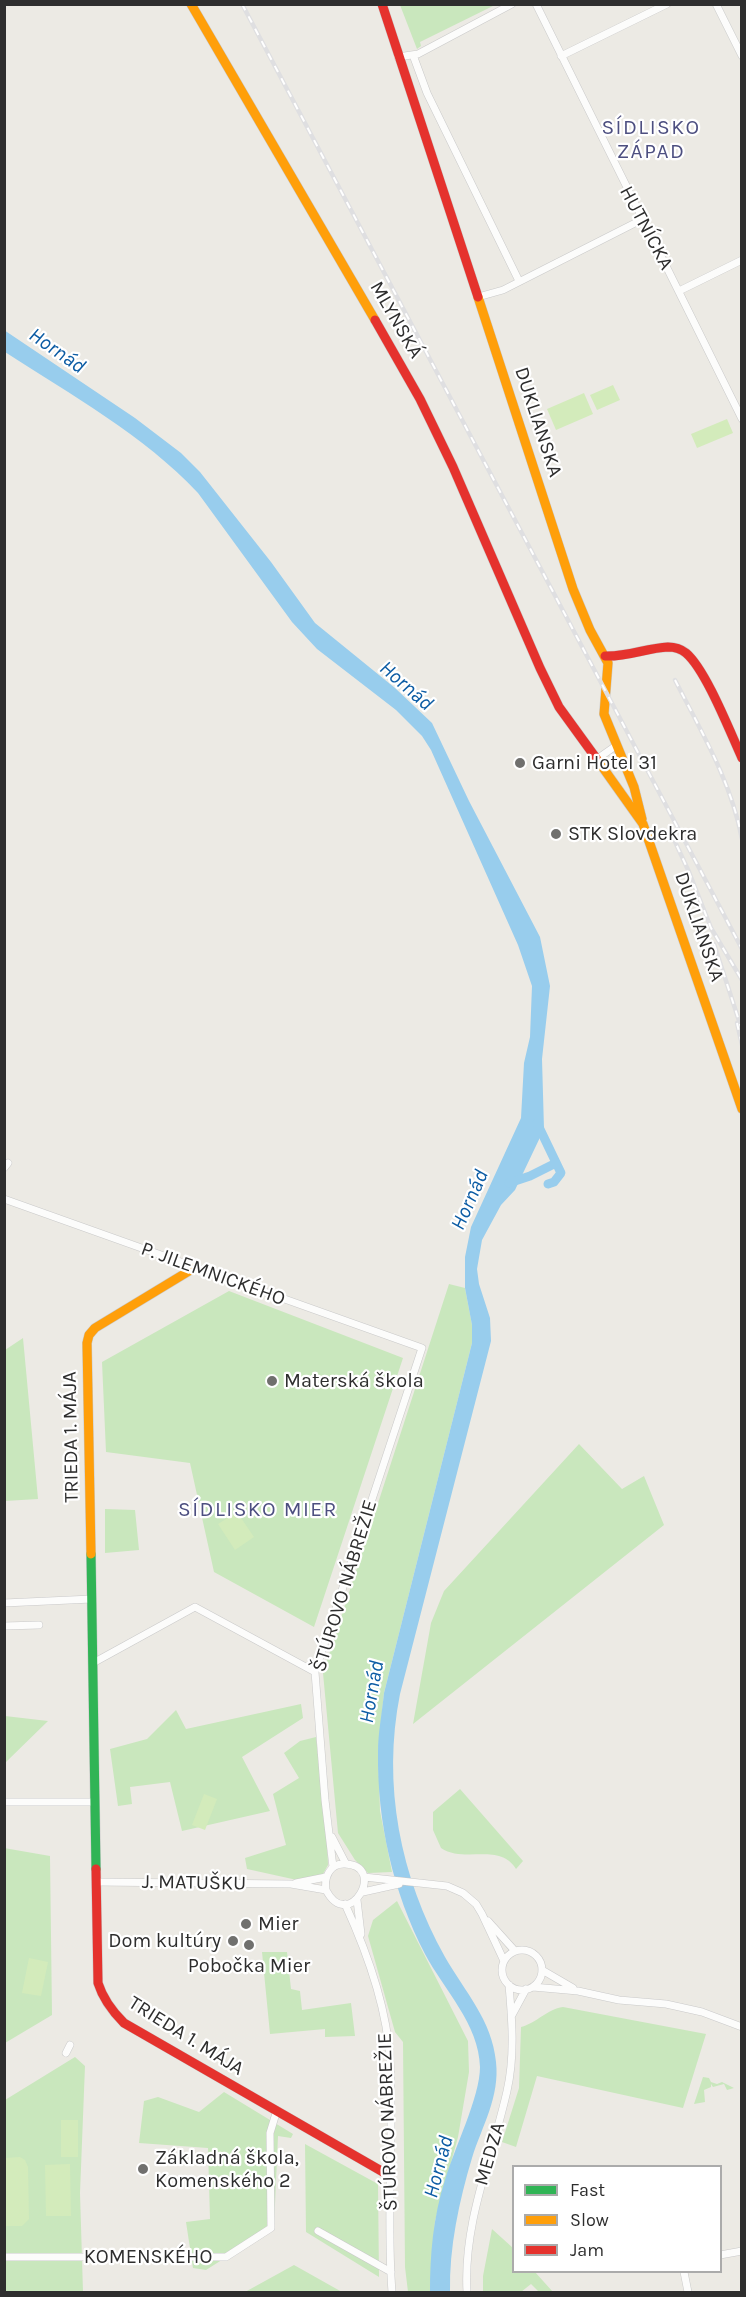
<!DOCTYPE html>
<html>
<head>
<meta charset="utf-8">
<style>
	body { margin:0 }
	#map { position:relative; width:746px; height:2297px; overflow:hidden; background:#eceae4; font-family:Karla,sans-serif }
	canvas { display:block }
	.frame { position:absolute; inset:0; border:6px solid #2e2e2e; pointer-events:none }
	.legend { position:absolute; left:512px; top:2165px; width:210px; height:108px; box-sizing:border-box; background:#fff; border:2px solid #ababab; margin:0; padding:8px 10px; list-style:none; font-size:18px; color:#2e2e2e }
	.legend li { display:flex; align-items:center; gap:12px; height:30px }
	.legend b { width:30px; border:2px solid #ababab }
</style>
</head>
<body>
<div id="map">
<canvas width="746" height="2297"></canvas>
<div class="frame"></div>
<ul class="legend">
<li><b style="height:8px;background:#30b455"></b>Fast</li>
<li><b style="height:8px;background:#ff9f0a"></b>Slow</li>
<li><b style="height:8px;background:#e5322d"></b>Jam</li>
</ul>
</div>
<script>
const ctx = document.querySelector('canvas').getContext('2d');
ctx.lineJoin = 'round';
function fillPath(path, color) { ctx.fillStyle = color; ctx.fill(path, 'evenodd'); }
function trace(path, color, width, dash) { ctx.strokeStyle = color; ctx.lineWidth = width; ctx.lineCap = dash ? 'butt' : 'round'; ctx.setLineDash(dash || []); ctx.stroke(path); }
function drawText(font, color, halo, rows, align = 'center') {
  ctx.font = font + ' Karla,sans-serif'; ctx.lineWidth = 4.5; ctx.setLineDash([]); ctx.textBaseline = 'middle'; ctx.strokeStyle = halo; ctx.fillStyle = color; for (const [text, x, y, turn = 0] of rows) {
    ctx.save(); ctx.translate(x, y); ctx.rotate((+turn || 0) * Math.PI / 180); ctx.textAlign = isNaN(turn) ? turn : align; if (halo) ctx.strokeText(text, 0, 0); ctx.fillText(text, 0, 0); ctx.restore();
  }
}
fillPath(new Path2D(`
	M400,5v-1l95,1 -75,37 1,4 -4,3z
	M449,1284l16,4 7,37v18l-88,350 -6,58 2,60 12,61 -24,1 -13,-13 -17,-27 -15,-160z
	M229,1291l174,67 -89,269 -100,-55 -24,-109 -84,-11 -4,-90z
	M23,1338l15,161 -33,2v-151z
	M579,1444l43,45 22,-13 20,49 -251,199 18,-101 13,-32z
	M105,1509l30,1 4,40 -34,3z
	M301,1704l2,14 -61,39 28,54 -88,20 -12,-49 -40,5 2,17 -14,2 -8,-57 37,-10 29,-29 10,19z
	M5,1716l43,5 -43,42 -1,-47z
	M316,1737l11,96 1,32 -5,9 -26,6 -50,-11 -2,-11 41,-13 -13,-51 26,-16 -15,-25 16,-12z
	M460,1789l63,72 -7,8c-17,-27 -51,-5 -75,-21l-8,-18v-18z
	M4,1848l46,8 2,159 -47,28z
	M397,1901l71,140 1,31 -11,65 -23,84 -5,71h-22l-3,-25 -2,-225 -8,-10 -27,-96 5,-16z
	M262,1952h25l4,37 9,2 2,19 49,-7 4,33 -30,1v-8l-55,5z
	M563,2007l143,27 -23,74 -146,-32 -21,71 -14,-5 17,-54 2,-61c16,-4 26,-18 42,-20z
	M75,2057l10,9 -5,127 3,99h-78v-192z
	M703,2077l6,1 2,4 6,2 5,-2 12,6 -7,2 -3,-6 -11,3 -2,-3v3l-7,3 1,12 -11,2z
	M224,2092l69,42 -2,4 -13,-2 -4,91 -68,43 -13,-2 -7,-46 24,-3 -2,-71 -69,-5 5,-42 14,-4 41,15z
	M305,2144l73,40 1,93 -73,-45z
	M492,2229l21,19 1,24h21l18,20h-14l-8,-8 -10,8h-38v-16z
	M294,2265l48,27h-97z`), '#c9e7bd');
fillPath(new Path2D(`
	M613,385l7,15 -23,10 -7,-15z
	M584,393l9,21 -37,16 -9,-21z
	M727,419l6,14 -36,15 -6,-14z
	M237,1512l17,25 -19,13 -17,-26z
	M204,1794l13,5 -12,31 -13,-5z
	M29,1958l19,4 -7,34 -19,-3z
	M78,2120v37h-17v-37z
	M20,2157l5,3 3,7 1,52 -7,7h-16l-1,-68z
	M70,2164l1,52h-25l-1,-51z`), '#d3ebbb');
fillPath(new Path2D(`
	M4,330l131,88 46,35 19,19 71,90 44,61 80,65 37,35 37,78 71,136 10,49 -8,73 2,70 -29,61 -14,15 -19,35 -5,29 2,15 11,34 1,23 -91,353c-18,91 0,182 45,263 20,35 47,63 51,105 4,35 -14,64 -24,96 -13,43 -23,90 -22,134h-20c0,-37 3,-75 15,-112 9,-31 35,-83 35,-113 -1,-43 -36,-77 -55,-113 -32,-62 -48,-132 -47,-202 0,-19 4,-39 6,-59l88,-350v-18l-7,-37v-31l6,-30 50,-109 3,-55 6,-26 2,-51 -14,-41 -87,-195 -9,-14 -26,-26 -79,-61 -25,-27 -94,-129c-54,-58 -127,-98 -193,-141z`), '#98cded');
trace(new Path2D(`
	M537,1123l24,50 -7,9 -6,2
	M509,1183l21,-7 26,-13`), '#98cded', 9);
const street = new Path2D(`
	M536,4l206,415
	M716,4l26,52
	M413,55l14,38 92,188
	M561,56l106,-52
	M398,57l20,-3 94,-50
	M679,291l63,-31
	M478,297l25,-7 138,-70
	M597,759l20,-14
	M4,1168l4,-5
	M4,1199l418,149 -107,324 10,128 8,67
	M4,1603l88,-4
	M4,1626l35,-1
	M93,1663l102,-56 120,65
	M4,1802h91
	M332,1837l14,27
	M364,1877l83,9 16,7 13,11 6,10 22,47
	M96,1882l195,2 35,6c23,44 62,-25 19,-26 -15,-1 -21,13 -19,26
	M296,1883l30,-6
	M363,1892l36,-8
	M357,1900l4,34
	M345,1904c22,48 42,103 45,156 4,78 -4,155 2,232
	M488,1921l27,30
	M502 1970a20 20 0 1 1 40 0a20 20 0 1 1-40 0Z
	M542,1970l31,18
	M533,1987l45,4 41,9 47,4 36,8 40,15
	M512,2015l14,-26
	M66,2053l4,-8
	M318,2231l73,41
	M720,2255l22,-4
	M4,2257h222l45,-29 -1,-95 7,-23
	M684,2272l4,20
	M467,2292c-4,-70 25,-134 40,-201 8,-35 5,-71 2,-106`);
const fast = new Path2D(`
	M91,1554l5,315`);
const slow = new Path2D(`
	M191,4l184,316
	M478,297l95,292 17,41 18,33 -4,51 30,73 8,32
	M596,758l47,66 99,285
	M91,1554l-4,-211 2,-8 6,-7 99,-60`);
const jam = new Path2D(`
	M382,4l96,293
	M375,320l45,79 33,68 87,201 19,39 37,51
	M605,656c23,1 41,-8 63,-9 6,0 13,2 18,6 20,17 44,79 56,105
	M96,1869l2,114c5,16 14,28 26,40l266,153`);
trace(street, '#c9c9c9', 8);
trace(fast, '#c9c9c9', 10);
trace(slow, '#c9c9c9', 10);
trace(jam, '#c9c9c9', 10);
trace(street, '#fcfcfb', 7);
trace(fast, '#30b455', 9);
trace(slow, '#ff9f0a', 9);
trace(jam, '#e5322d', 9);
const rail = new Path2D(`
	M242,4l500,945
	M675,680c26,51 56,101 67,159
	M671,833l18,39 22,56 31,52
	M714,944l28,86
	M737,1023l5,22`);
trace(rail, '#dfdfe1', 4.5);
trace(rail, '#fff', 2, [7]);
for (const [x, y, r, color] of [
	[520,763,6,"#70706e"],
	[556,834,6,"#70706e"],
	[272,1381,6,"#70706e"],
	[246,1924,6,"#70706e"],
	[233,1941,6,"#70706e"],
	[249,1945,6,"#70706e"],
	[143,2169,6,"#70706e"]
]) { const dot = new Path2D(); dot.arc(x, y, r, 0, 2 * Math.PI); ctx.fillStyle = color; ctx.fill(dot); trace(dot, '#fff', 2); }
drawText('20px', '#2e2e2e', '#fff', [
	["HUTNÍCKA",646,228,62],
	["MLYNSKÁ",396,320,60],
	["DUKLIANSKA",538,422,72],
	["DUKLIANSKA",699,927,71],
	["P. JILEMNICKÉHO",213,1274,20],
	["TRIEDA 1. MÁJA",71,1437,-91],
	["ŠTÚROVO NÁBREŽIE",345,1586,-73],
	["J. MATUŠKU",194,1883,1],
	["TRIEDA 1. MÁJA",186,2036,32],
	["ŠTÚROVO NÁBREŽIE",388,2122,-92],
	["MEDZA",490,2154,-74],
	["KOMENSKÉHO",148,2257]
]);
drawText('20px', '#2e2e2e', '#fff', [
	["Garni Hotel 31",532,763],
	["STK Slovdekra",568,834],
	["Materská škola",284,1381],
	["Mier",258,1924],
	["Dom kultúry",221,1941,"right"],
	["Pobočka Mier",249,1966,"center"],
	["Základná škola,",155,2158],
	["Komenského 2",155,2181]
], 'left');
ctx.letterSpacing = '1.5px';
drawText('21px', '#4d4f80', '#fff', [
	["SÍDLISKO",651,128],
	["ZÁPAD",651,152],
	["SÍDLISKO MIER",258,1510]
]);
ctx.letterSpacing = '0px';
drawText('italic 21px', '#0c5ca4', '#fff', [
	["Hornád",57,351,35],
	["Hornád",406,686,41],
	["Hornád",470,1200,-66],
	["Hornád",372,1692,-80],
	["Hornád",439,2167,-75]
]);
</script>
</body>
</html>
